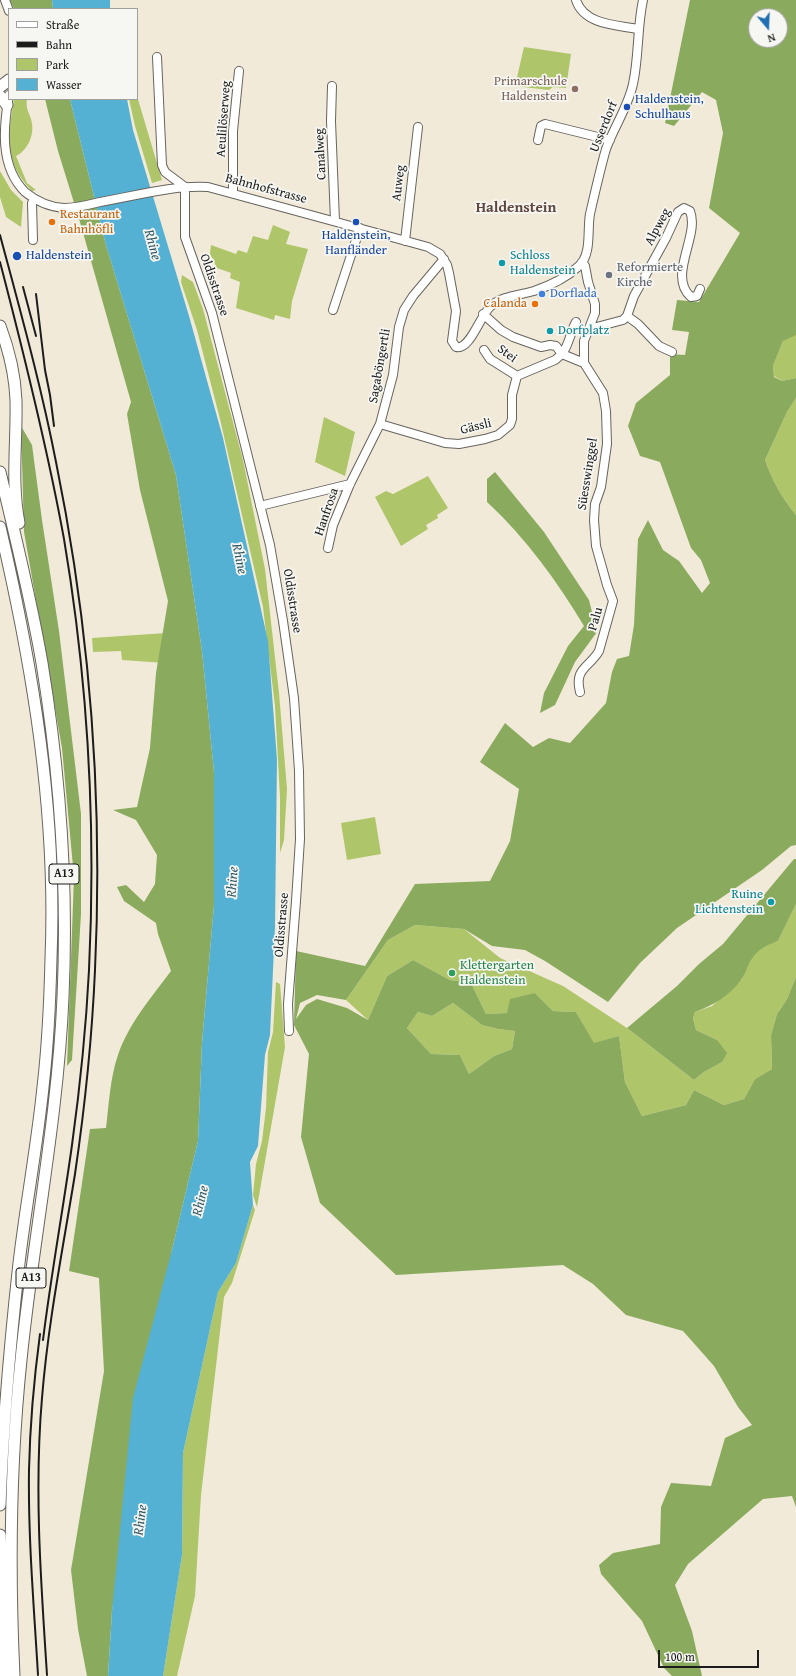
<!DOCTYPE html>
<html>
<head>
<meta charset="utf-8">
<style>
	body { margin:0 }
	#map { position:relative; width:796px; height:1676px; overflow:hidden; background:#f2ead8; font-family:"Gentium Book Plus",serif }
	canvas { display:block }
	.legend { position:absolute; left:8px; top:8px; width:130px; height:92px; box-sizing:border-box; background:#f6f6f2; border:1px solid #9f9f9c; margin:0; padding:5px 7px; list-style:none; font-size:12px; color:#1c1c1c }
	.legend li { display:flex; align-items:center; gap:8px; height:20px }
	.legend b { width:20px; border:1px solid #9f9f9c }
	.north { position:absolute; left:748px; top:8px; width:40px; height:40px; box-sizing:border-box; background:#f6f6f2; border:1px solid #9f9f9c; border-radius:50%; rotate:161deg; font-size:11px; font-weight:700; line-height:16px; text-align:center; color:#1c1c1c }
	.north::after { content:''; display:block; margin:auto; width:14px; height:18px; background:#1f6fb2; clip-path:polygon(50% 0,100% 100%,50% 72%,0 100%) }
	.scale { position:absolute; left:658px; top:1650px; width:101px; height:18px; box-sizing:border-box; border:2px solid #1c1c1c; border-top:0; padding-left:5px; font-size:12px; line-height:14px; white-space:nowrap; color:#1c1c1c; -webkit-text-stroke:3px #f6f6f2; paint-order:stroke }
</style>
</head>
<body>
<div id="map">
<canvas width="796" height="1676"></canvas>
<ul class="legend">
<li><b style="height:5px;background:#fff"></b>Straße</li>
<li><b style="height:5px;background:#1c1c1c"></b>Bahn</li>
<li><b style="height:11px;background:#aec56a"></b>Park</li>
<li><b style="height:11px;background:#55b1d3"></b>Wasser</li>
</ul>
<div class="north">N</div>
<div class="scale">100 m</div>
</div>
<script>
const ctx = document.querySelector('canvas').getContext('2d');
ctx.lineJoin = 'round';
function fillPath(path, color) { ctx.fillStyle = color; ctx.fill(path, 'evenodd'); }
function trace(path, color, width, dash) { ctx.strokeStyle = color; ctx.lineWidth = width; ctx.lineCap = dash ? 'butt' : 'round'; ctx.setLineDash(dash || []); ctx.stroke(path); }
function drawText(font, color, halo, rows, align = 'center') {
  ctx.font = font + ' "Gentium Book Plus",serif'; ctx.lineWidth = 3.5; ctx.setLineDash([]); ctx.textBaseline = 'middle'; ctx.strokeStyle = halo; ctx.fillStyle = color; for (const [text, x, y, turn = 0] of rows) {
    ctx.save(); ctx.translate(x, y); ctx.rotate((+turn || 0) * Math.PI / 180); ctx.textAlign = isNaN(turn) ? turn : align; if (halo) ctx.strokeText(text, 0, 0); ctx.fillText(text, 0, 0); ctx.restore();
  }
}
fillPath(new Path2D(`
	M524,47l47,7 -5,34 -13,-1 -4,3 -34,-4z
	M137,96l25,84 -10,3 -17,-57 -6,-27h8z
	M14,99h13c-2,12 4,15 5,25 2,12 -5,27 -16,32l11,27 9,7 -4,1c-29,-30 -24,-54 -18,-92z
	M0,171l11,19 12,12 -2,25 -15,-10 -6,-20z
	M273,225l17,7 -4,12 22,5 -16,52 -2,18 -15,-4 -1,5 -38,-12 4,-26 -10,-4 1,-5 -14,-5 -7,-14 1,-9 25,9 2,-4 9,3 6,-17 15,4z
	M182,275l11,7 10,27 40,151 22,109 14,124 8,96 -3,51 -4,13v-56l-5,-91 -12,-99 -43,-188 -23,-89 -16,-48z
	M795,334l1,1v43l-14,3 -8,-5 -1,-10 10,-25z
	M796,398v117c-14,-17 -24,-35 -31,-55l22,-48z
	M324,417l31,15 -10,44 -30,-14z
	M428,476l20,32 -11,7 1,3 -12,7 2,4 -27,17 -26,-49 11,-6 7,3z
	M166,633l-1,30 -43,-3 -1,-9 -28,1 -1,-14z
	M375,817l6,37 -34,6 -6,-37z
	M796,904v73l-9,22 -10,15 -6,21 1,34 -17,10 -11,20 -20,6 -30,-15 -8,15 -44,11 -17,-34 -6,-46 -25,8 -18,-32 -23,-1 -18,-18 -27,20 -22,1 -15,-31 -21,-3 -37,-20 -26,16 -19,44 -22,-20 42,-60 27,-15 49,4 36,29 63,28 64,42 67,52 10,-8 18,-10 -5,-22 -21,-10 -3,-12 2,-6 17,-6 30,-27 10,-23 12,-11 14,-4z
	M276,982l4,2 5,63 -28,160 -4,-12 3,-31 6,-23 4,-33 2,-56 5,-20z
	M453,1003l29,22 16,4 17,2 -3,18 -18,7 -25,18 -9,-19 -29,-1 -24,-26 11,-16 14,4z
	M253,1205l2,5 -23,73 -8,14 -23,198 -6,101 -18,80h-14l19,-121 1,-102 35,-161 18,-29z`), '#aec56a');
fillPath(new Path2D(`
	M10,0h42l1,9h-39z
	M690,0h106v335l-13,6 -10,25 1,11 8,4 14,-3v20l-9,14 -22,48c7,20 17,38 31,55v330l-5,1 -29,24 -85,58 -37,35 -32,39 -63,-41 -20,-11 -33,-4 -28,-17 -49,-4 -27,15 -42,60 -29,-5 -17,8 -4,16 10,-14 11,-6 30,9 21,12 19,-44 26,-16 37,20 21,3 15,31 21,-1 3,-14 25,-6 18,18 23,1 18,31 25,-7 6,46 17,34 44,-11 8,-15 30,15 20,-6 11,-20 17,-10 -1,-34 6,-21 10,-15 9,-22v530l-4,-11 -29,3 -75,65 -13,21 17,46 10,45h-30l-8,-8 -22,-47 -41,-47 -2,-9 14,-12 47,-9 1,-37 10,-24 40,3 14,-48 27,-13 -14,-18 -24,-41 -31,-35 -57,-16 -33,-31 -30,-19 -167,10 -76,-72 -19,-66 8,-83 -15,-29 2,-74 69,15 50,-82 75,-3 20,-40 9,-52 -39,-27 25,-39 28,24 16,-9 21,5 36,-40 6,-31 5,-13 12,-3 5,-31 4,-86 10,-19 15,30 16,11 23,32 8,-10 -9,-23 -10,-12 -31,-86 -20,-6 -12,-30 8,-23 34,-28v-21l15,1 4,-23 -17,-2 5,-30 22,2 41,-69 -31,-25 14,-75 -7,-33 -14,-8 -28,34 -9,-3zM756,16h24v24h-24zM453,1003l29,22 16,4 17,2 -3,18 -18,7 -25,18 -9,-19 -29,-1 -24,-26 11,-16 14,4z
	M45,99h25l36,146 70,230 26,176 12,121v133l-12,138 -4,98 -26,109 -60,361 -4,65h-21l-9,-47 -7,-59 33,-199 -5,-93 -30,-7 21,-142 16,-1c3,-24 4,-50 12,-73 11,-32 33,-57 53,-84l-13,-37 -2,-11 -32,-22 -7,-14 9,-2 18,17 11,-18 2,-29 -21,-35 -23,-10 24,-3 13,-59 6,-75 12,-72 -28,-111 -13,-76 4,-12 -51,-180 -22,-71z
	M21,426l11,19 10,75 17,111 22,183v100l-9,146 -5,6 7,-189 -12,-129 -38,-216z
	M495,472l49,60 45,68 8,32 -22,30 -20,43 -15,8 4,-20 24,-47 16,-20c-27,-45 -58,-88 -97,-124v-23z
	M794,859h2v45l-18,37c-15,5 -24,11 -30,25 -2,5 -4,10 -7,14 -12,16 -27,25 -46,32l-2,6 3,12 21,10 10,13 -5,9 -18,10 -10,8 -67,-52 50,-42 22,-22 24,-20z`), '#8aaa5e');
fillPath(new Path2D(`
	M52,0h58v9h-57z
	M70,99h57l6,31 56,186 34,122 45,203 9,119 -2,167 -5,108 -5,20 -7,91 -8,16 3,43 -17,58 -18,29 -35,161 -1,102 -19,121h-55l4,-65 21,-213 39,-148 26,-109 4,-98 12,-138v-133l-12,-121 -26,-176 -70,-230z`), '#55b1d3');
const minor = new Path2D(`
	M5,0l4,11
	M576,0c8,25 41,25 62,29
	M157,57l5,108 3,7 20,15
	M332,86l-1,35 4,100
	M9,95c-6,34 -9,72 16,97 11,9 25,15 39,16 12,0 24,-3 36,-6 35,-6 72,-17 108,-15l220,60 12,7 7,11 2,8 7,38 -4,30 4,6c14,4 24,-32 35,-41 11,-10 29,-11 43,-15 15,-5 33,-14 45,-25 13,-12 8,-36 11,-52 5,-22 10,-44 16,-65 8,-22 22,-42 27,-65 6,-27 4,-56 10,-84
	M538,140l3,-14 4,-2 65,16
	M185,187v50l27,76 58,232 13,76 11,77 5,73 1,68 -4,62 -8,103 1,27
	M233,192v-61l6,-60
	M33,240l-1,-37 3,-4
	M405,241l13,-114
	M582,262l3,4 3,16 7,22v9l-11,28v22
	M333,310l27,-82
	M627,316l11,8 21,22 13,6
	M576,322c-6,11 -7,23 -14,32l22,9 19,30 3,18 1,33 -6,43 -6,17 -1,16 2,26 11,39 6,16 -14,50c-10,17 -25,17 -19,41
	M589,329l34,-9 4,-4 7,-20 32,-58 12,-26 6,-4 6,3c10,25 -23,65 1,86l6,-1 3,-7
	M484,350l6,9 27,17
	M380,424l65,19 14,1 26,-5 13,-4 12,-10 2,-6v-24l5,-19 38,-16 7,-6 -6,-8 -6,-1 -9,2 -28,-10 -12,-7 -18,-16
	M260,506l90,-22
	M328,548l5,-23 17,-41 30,-60 13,-49 6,-48 5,-17 9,-14 31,-37`);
const highway = new Path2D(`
	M0,87l9,-7
	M0,96l7,9
	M0,326c9,24 15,49 16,74 1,41 -5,82 3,123
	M0,472c15,63 31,127 42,191 18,110 26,222 21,334 -5,121 -30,242 -42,363 -11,105 -12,210 -7,316
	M0,527c33,141 57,286 51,431 -1,43 -3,86 -8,129 -6,59 -17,117 -24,176 -9,81 -16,161 -19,242
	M0,1535l4,141`);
trace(minor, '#67645e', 10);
trace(highway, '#67645e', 13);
trace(minor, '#fff', 8);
trace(highway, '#fff', 11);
trace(new Path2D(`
	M0,235c20,75 41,150 56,227 34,167 47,338 39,508 -3,68 -10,136 -20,204 -12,74 -27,149 -33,224 -8,92 -1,185 5,277
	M0,262c24,92 47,184 64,277 24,142 32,288 25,431 -3,59 -9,117 -17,175 -9,65 -21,130 -29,195
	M23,287l13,49
	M36,294l9,76 5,25 4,31
	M38,1675c-4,-68 -10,-137 -9,-205 1,-46 5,-91 11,-136`), '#1c1c1c', 2);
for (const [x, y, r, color] of [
	[575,89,4,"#8d6e63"],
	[627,107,4,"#1a4fb4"],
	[52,222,4,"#e8710a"],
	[356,222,4,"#1a4fb4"],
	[17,256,5,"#1a4fb4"],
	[502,263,4,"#0f9aa8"],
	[609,275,4,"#6b7280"],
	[542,294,4,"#3f7fe0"],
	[535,304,4,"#e8710a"],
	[550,331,4,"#0f9aa8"],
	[771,902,4,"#0f9aa8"],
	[452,973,4,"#2e9e5b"]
]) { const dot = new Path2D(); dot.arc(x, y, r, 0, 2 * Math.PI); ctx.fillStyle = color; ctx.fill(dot); trace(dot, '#f6f6f2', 1.5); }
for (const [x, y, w] of [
	[64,874,30],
	[31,1278,30]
]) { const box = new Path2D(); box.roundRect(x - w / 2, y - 10, w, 20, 3); ctx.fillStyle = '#f6f6f2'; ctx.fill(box); trace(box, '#1c1c1c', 1); }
drawText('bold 12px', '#1c1c1c', null, [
	["A13",64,874],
	["A13",31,1278]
]);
drawText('13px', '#785e54', '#f6f6f2', [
	["Primarschule",567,82],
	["Haldenstein",567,97]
], 'right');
drawText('13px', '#164399', '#f6f6f2', [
	["Haldenstein,",635,100],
	["Schulhaus",635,115],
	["Haldenstein,",356,236,"center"],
	["Hanfländer",356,251,"center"],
	["Haldenstein",26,256]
], 'left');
drawText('13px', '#1c1c1c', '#f6f6f2', [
	["Aeulilöserweg",224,119,-86],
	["Usserdorf",604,127,-68],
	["Canalweg",321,154,-93],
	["Auweg",399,183,-83],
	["Bahnhofstrasse",266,189,15],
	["Alpweg",658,227,-62],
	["Oldisstrasse",214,285,71],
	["Stei",507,354,36],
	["Sagaböngertli",380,366,-80],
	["Gässli",476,427,-14],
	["Süesswinggel",588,474,-81],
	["Hanfrosa",327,512,-71],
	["Oldisstrasse",292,601,81],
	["Palu",596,619,-74],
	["Oldisstrasse",282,925,-85]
]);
drawText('13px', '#c56008', '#f6f6f2', [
	["Restaurant",60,215],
	["Bahnhöfli",60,230],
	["Calanda",527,304,"right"]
], 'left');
drawText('13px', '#0d838f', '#f6f6f2', [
	["Schloss",510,256],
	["Haldenstein",510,271],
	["Dorfplatz",558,331],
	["Ruine",763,895,"right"],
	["Lichtenstein",763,910,"right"]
], 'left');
drawText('13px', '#5b616d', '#f6f6f2', [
	["Reformierte",617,268],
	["Kirche",617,283]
], 'left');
drawText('13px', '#366cbe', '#f6f6f2', [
	["Dorflada",550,294]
], 'left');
drawText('13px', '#27864d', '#f6f6f2', [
	["Klettergarten",460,966],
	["Haldenstein",460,981]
], 'left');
drawText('italic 14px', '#335865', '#f6f6f2', [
	["Rhine",152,245,74],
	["Rhine",239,559,78],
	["Rhine",233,882,-86],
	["Rhine",201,1201,-76],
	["Rhine",141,1520,-83]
]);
drawText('bold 15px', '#5e473c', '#f6f6f2', [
	["Haldenstein",516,208]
]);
</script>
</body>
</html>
